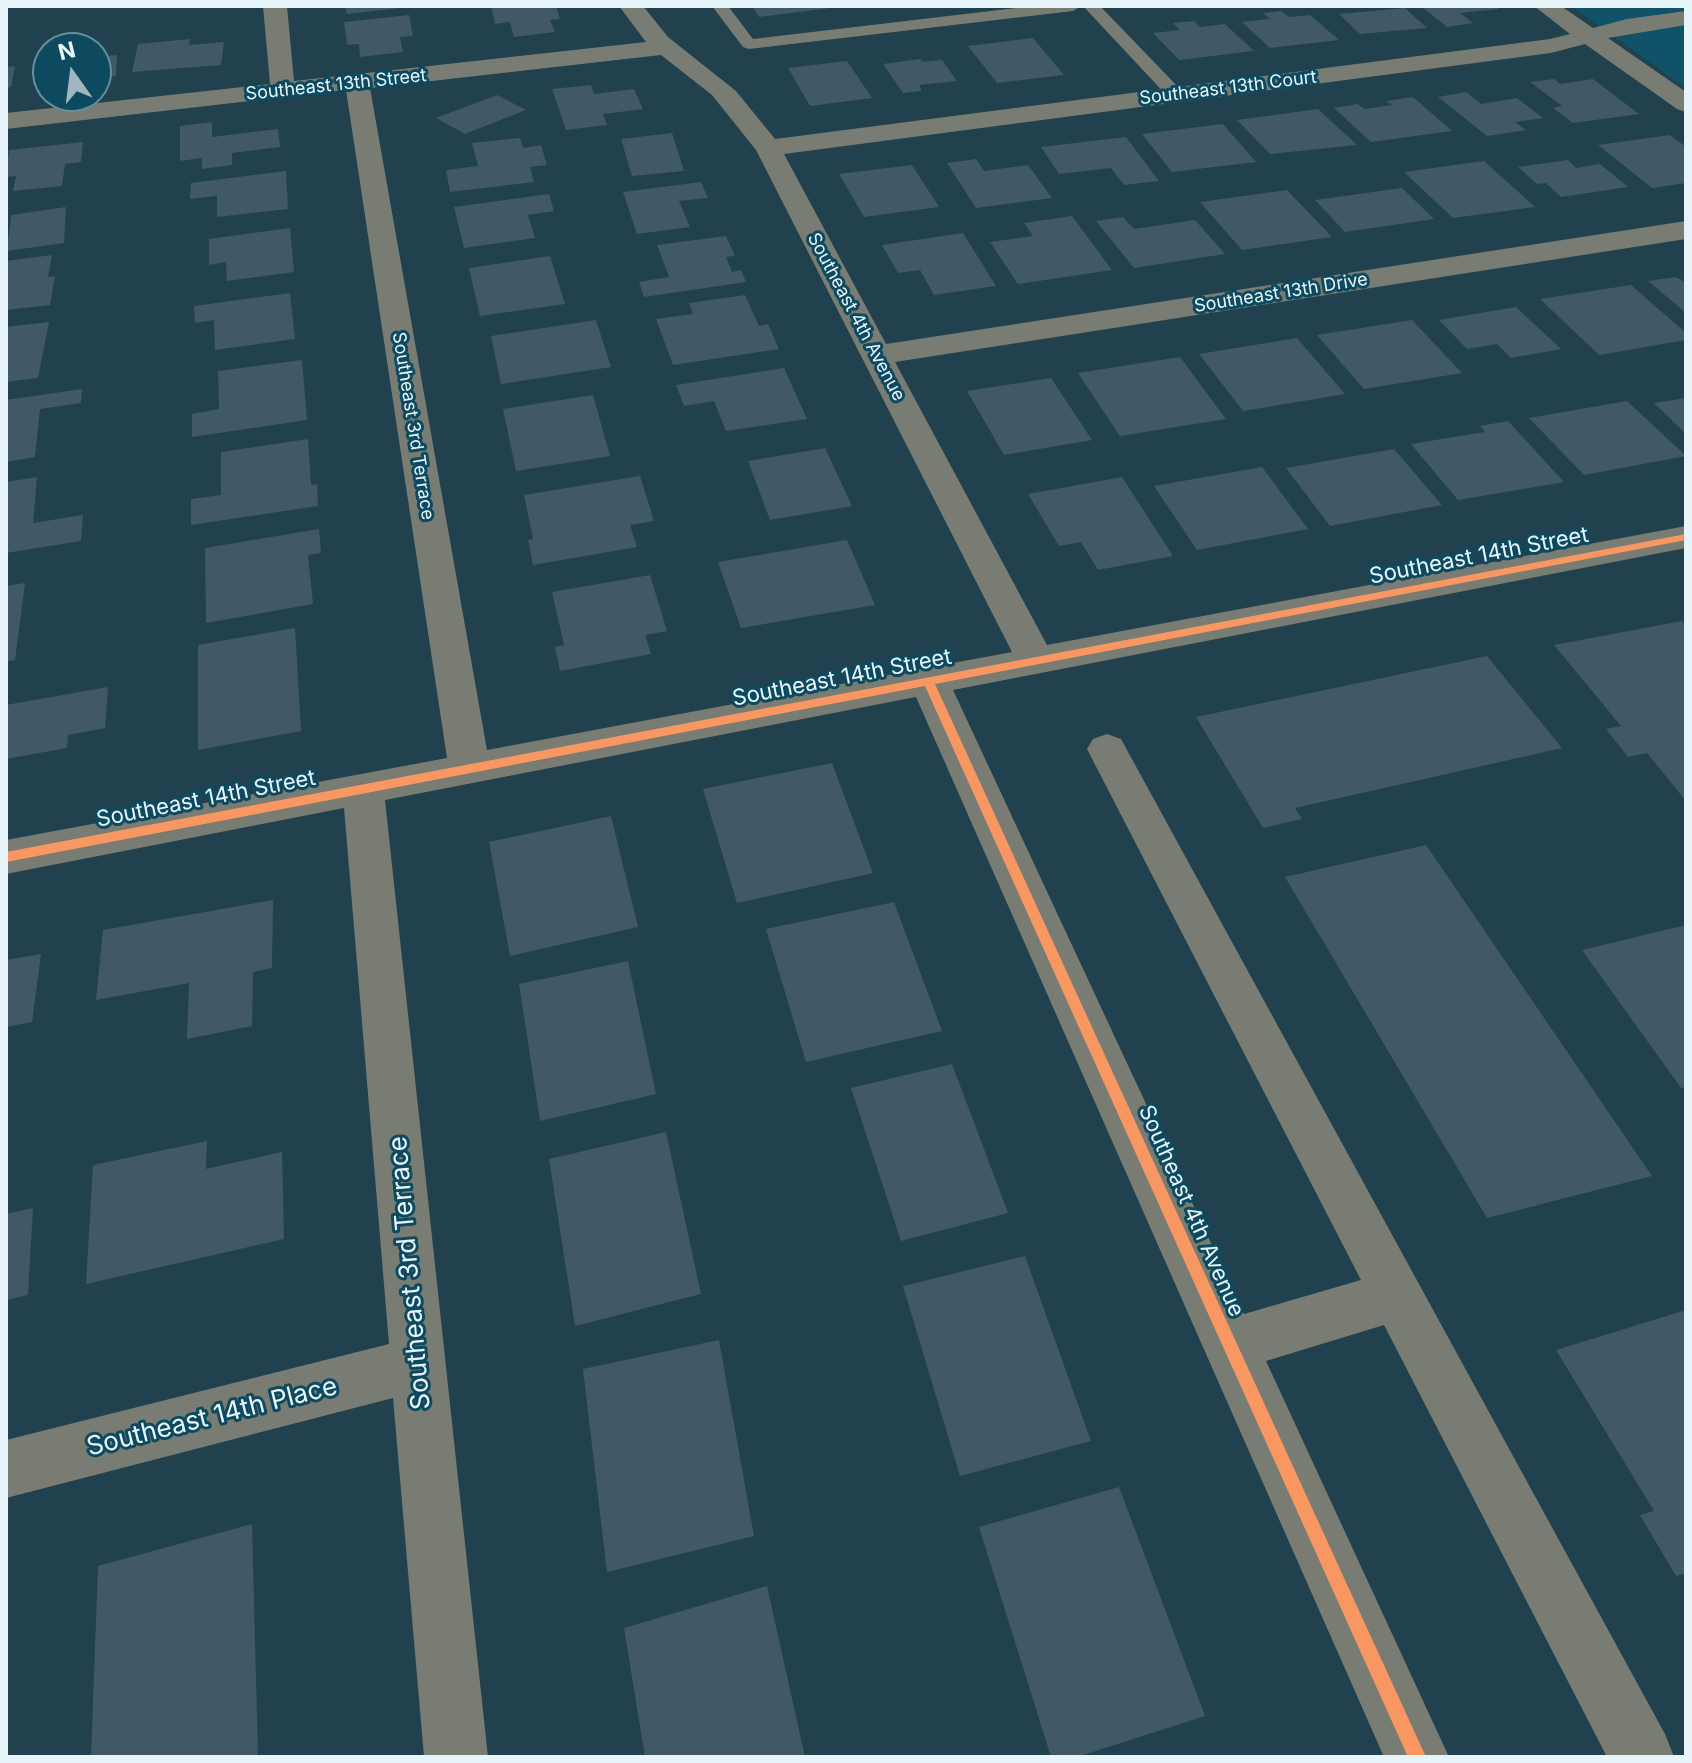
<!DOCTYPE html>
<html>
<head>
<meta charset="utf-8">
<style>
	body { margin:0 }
	#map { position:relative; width:1692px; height:1763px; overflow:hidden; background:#20414d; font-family:Inter,sans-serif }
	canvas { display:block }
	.frame { position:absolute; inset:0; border:8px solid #e7f5fb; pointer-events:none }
	.north { position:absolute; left:32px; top:32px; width:80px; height:80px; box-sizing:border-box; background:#0e4a5f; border:2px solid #658e9d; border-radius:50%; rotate:346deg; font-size:22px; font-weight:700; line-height:32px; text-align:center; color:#e7f5fb }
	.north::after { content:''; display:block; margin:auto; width:28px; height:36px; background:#a1b6be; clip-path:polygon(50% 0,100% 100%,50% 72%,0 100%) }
</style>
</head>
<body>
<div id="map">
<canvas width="1692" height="1763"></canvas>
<div class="frame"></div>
<div class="north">N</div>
</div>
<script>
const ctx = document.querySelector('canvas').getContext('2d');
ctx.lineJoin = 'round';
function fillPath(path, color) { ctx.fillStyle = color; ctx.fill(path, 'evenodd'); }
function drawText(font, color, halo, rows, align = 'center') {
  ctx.font = font + ' Inter,sans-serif'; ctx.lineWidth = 6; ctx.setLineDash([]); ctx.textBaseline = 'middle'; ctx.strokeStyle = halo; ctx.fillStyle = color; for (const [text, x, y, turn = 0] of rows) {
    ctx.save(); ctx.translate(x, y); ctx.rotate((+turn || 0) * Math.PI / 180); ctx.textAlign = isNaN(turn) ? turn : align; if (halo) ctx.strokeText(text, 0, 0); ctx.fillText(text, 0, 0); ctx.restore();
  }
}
fillPath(new Path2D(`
	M1571,6h115v82l-101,-72z`), '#105268');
fillPath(new Path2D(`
	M345,6h56v2l-54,6z
	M491,6h65l4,13 -10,1 5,12 -41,5 -4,-15 -15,2z
	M752,6h79v2l-72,9z
	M1421,6h75l3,3 -39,4 13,10 -26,4z
	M1405,8l22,20 -67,6 -21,-20z
	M1281,11l8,6 21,-2 29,25 -69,8 -28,-26 28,-3 -7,-6z
	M409,15l4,21 -13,1 3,15 -43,5 -1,-13 -12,1 -3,-23z
	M1194,21l6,6 25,-3 29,27 -75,9 -26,-27 27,-3 -7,-7z
	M1033,38l31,37 -67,8 -29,-37z
	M190,39l-1,6 35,-3 -3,23 -89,7 6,-28z
	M117,55l-1,21 -20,2v-21z
	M48,57v26l-15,2 3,-27z
	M920,59l2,3 20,-2 15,21 -38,4 3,6 -19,2 -20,-29z
	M847,61l25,37 -62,8 -22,-38z
	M15,66l-4,21 -5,1v-21z
	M1554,79l6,5 33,-5 46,35 -66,9 -20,-15 9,-2 -32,-24z
	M591,85l3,9 40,-5 9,20 -40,5 4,11 -41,5 -14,-41z
	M1466,92l15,12 36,-6 26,20 -28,4 11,8 -39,6 -49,-39z
	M497,95l29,15 -61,24 -29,-16z
	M1413,97l39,34 -81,11 -37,-34 24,-4 6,5 28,-4 -6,-4z
	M1318,109l39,36 -87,9 -33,-34z
	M212,122v15l66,-8 2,18 -48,6v12l-30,4v-11l-22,3v-35z
	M1223,124l33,38 -84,10 -30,-38z
	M672,133l12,38 -52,5 -11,-37z
	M1670,135l16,12v36l-34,5 -54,-43z
	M1126,137l33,44 -35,4 -13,-17 -52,6 -18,-27z
	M520,138l3,10 18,-3 6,20 -17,2 4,15 -84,10 -4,-22 32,-4 -6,-23z
	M83,142l-2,20 -16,2 -3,22 -49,5 3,-15 -10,1 3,-27z
	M976,159l8,12 44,-6 24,33 -76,10 -29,-45z
	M1568,160l8,8 24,-4 28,23 -67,10 -15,-14 -9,1 -19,-17z
	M1484,161l51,46 -82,11 -49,-46z
	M912,165l27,42 -75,10 -25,-43z
	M286,171l2,38 -71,8v-21l-27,3 1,-16z
	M701,182l7,16 -29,3 11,26 -53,7 -14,-42z
	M1402,188l32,31 -89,13 -30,-32z
	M1287,190l45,47 -90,13 -42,-48z
	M549,194l5,17 -26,4 7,23 -71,10 -10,-41z
	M66,207l-2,36 -57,8 4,-36z
	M1072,216l40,54 -94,14 -28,-42 43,-6 -9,-13z
	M1123,217l11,12 61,-9 30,34 -91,14 -38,-47z
	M290,228l4,44 -67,9 -1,-19 -17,3v-26z
	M963,233l33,53 -62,9 -14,-25 -22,3 -16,-28z
	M726,236l9,20 -9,1 6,15 9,-2 5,12 -102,15 -5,-15 30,-5 -12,-32z
	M52,255l-4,22 7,-1 -5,29 -44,5v-49z
	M550,256l15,48 -85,12 -11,-48z
	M1676,277l10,6v30l-38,-32z
	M1631,285l55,48v7l-87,15 -59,-56z
	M290,293l5,46 -80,11 -1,-30 -19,3 -1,-17z
	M745,295l14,31 9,-2 11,25 -106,16 -17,-46 37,-5 -4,-11z
	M1516,307l45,42 -50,9 -14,-14 -30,5 -28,-29z
	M596,320l15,47 -110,17 -10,-48z
	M1412,320l50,53 -98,16 -47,-54z
	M49,322l-11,56 -32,4v-55z
	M1297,338l48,56 -102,17 -44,-57z
	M1180,357l46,62 -106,17 -42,-63z
	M302,360l5,60 -115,17v-23l27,-5 -1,-38z
	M784,368l23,51 -81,12 -12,-30 -30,5 -8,-21z
	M1051,378l41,62 -88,15 -37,-64z
	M82,389l-1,14 -41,6 -5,48 -29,5v-62z
	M593,395l17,61 -94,15 -13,-62z
	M1686,398v36l-32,-31z
	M1627,401l59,55 -102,19 -55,-57z
	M1508,421l56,61 -106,18 -47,-56 74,-12 -5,-6z
	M308,439l3,46 6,-1 1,22 -127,19v-26l30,-4v-43z
	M825,448l27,58 -82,14 -22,-59z
	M1394,449l48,56 -112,21 -44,-58z
	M1262,467l46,62 -111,21 -43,-64z
	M640,476l14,45 -24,4 7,22 -104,18 -5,-25 5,-1 -9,-44z
	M37,477l-4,46 50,-8 -2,26 -75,12v-71z
	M1122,477l51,79 -75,14 -17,-28 -22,4 -31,-52z
	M319,529l2,24 -13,2 5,49 -107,19 -1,-75z
	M847,540l28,65 -134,23 -23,-66z
	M650,575l17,56 -22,4 6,19 -91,17 -5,-24 9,-2 -12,-53z
	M25,583l-10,77 -9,2v-76z
	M1682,621l4,5v175l-39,-48 -19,4 -22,-28 15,-3 -67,-81z
	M295,628l6,103 -103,19v-105z
	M1487,656l75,92 -267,60 7,11 -39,9 -67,-111z
	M108,687l-3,41 -37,7 -1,13 -61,11v-54z
	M832,763l41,110 -136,30 -34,-114z
	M611,816l27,111 -128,29 -21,-114z
	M1426,845l226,331 -165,42 -202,-341z
	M273,900l-1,68 -19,4 -1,54 -65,13 2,-56 -93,17 7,-70z
	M894,902l48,129 -136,31 -40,-133z
	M1686,925v162l-5,1 -99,-138z
	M41,954l-9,68 -26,5v-67z
	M628,961l28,133 -116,27 -21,-137z
	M952,1064l56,149 -107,28 -50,-153z
	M666,1132l35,162 -126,32 -26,-167z
	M207,1141l-1,28 76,-17 2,87 -198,45 7,-119z
	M33,1208l-5,87 -22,5v-86z
	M1025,1256l66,185 -131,35 -57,-190z
	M1686,1310v263l-10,3 -36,-61 14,-4 -98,-161z
	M719,1340l35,196 -147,36 -24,-203z
	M1119,1487l86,229 -128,41h-26l-72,-230z
	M252,1524l6,233h-167l7,-191z
	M767,1586l38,171h-160l-21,-129z`), '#415967');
fillPath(new Path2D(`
	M712,6h16l25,33 280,-33h48l-8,5 -324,38 -6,-2z
	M1083,6h17l82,85 3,4 -3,4h-12z`), '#787c72');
fillPath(new Path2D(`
	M263,6h24l7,75 352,-39 -27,-36h24l25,31 68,54 39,48 775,-100 20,-5 -36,-28h27l32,22 34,-9 59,-8v14l-78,13 78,54v20l-9,-3 -92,-65 -34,9 -767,101 102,190 800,-123v18l-791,123 152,283 639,-119v22l-733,142 291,624 117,-34 -274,-531 6,-10 14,-5 14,5 544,995 9,23h-67l-223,-432 -118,36 183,396h-65l-468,-1060 -531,103 103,957h-64l-31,-359 -387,100v-58l383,-96 -45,-536 -338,66v-34l441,-82 -101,-668 -340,39v-16l264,-29zM661,55l51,40 44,55 256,502 -525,98 -117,-662z`), '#787c72');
fillPath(new Path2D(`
	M1686,534v6l-751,144 491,1073h-18l-483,-1071 -919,176v-10z`), '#f99763');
drawText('18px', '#e7f5fb', '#0e4a5f', [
	["Southeast 13th Street",336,85,-6],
	["Southeast 13th Court",1228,88,-7],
	["Southeast 13th Drive",1281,293,-9],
	["Southeast 4th Avenue",856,317,62],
	["Southeast 3rd Terrace",413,426,81]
]);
drawText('22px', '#e7f5fb', '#0e4a5f', [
	["Southeast 14th Street",1479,556,-11],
	["Southeast 14th Street",842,678,-11],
	["Southeast 14th Street",206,799,-11],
	["Southeast 4th Avenue",1191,1211,66]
]);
drawText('26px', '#e7f5fb', '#0e4a5f', [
	["Southeast 3rd Terrace",410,1273,-95],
	["Southeast 14th Place",212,1417,-14]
]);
</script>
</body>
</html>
